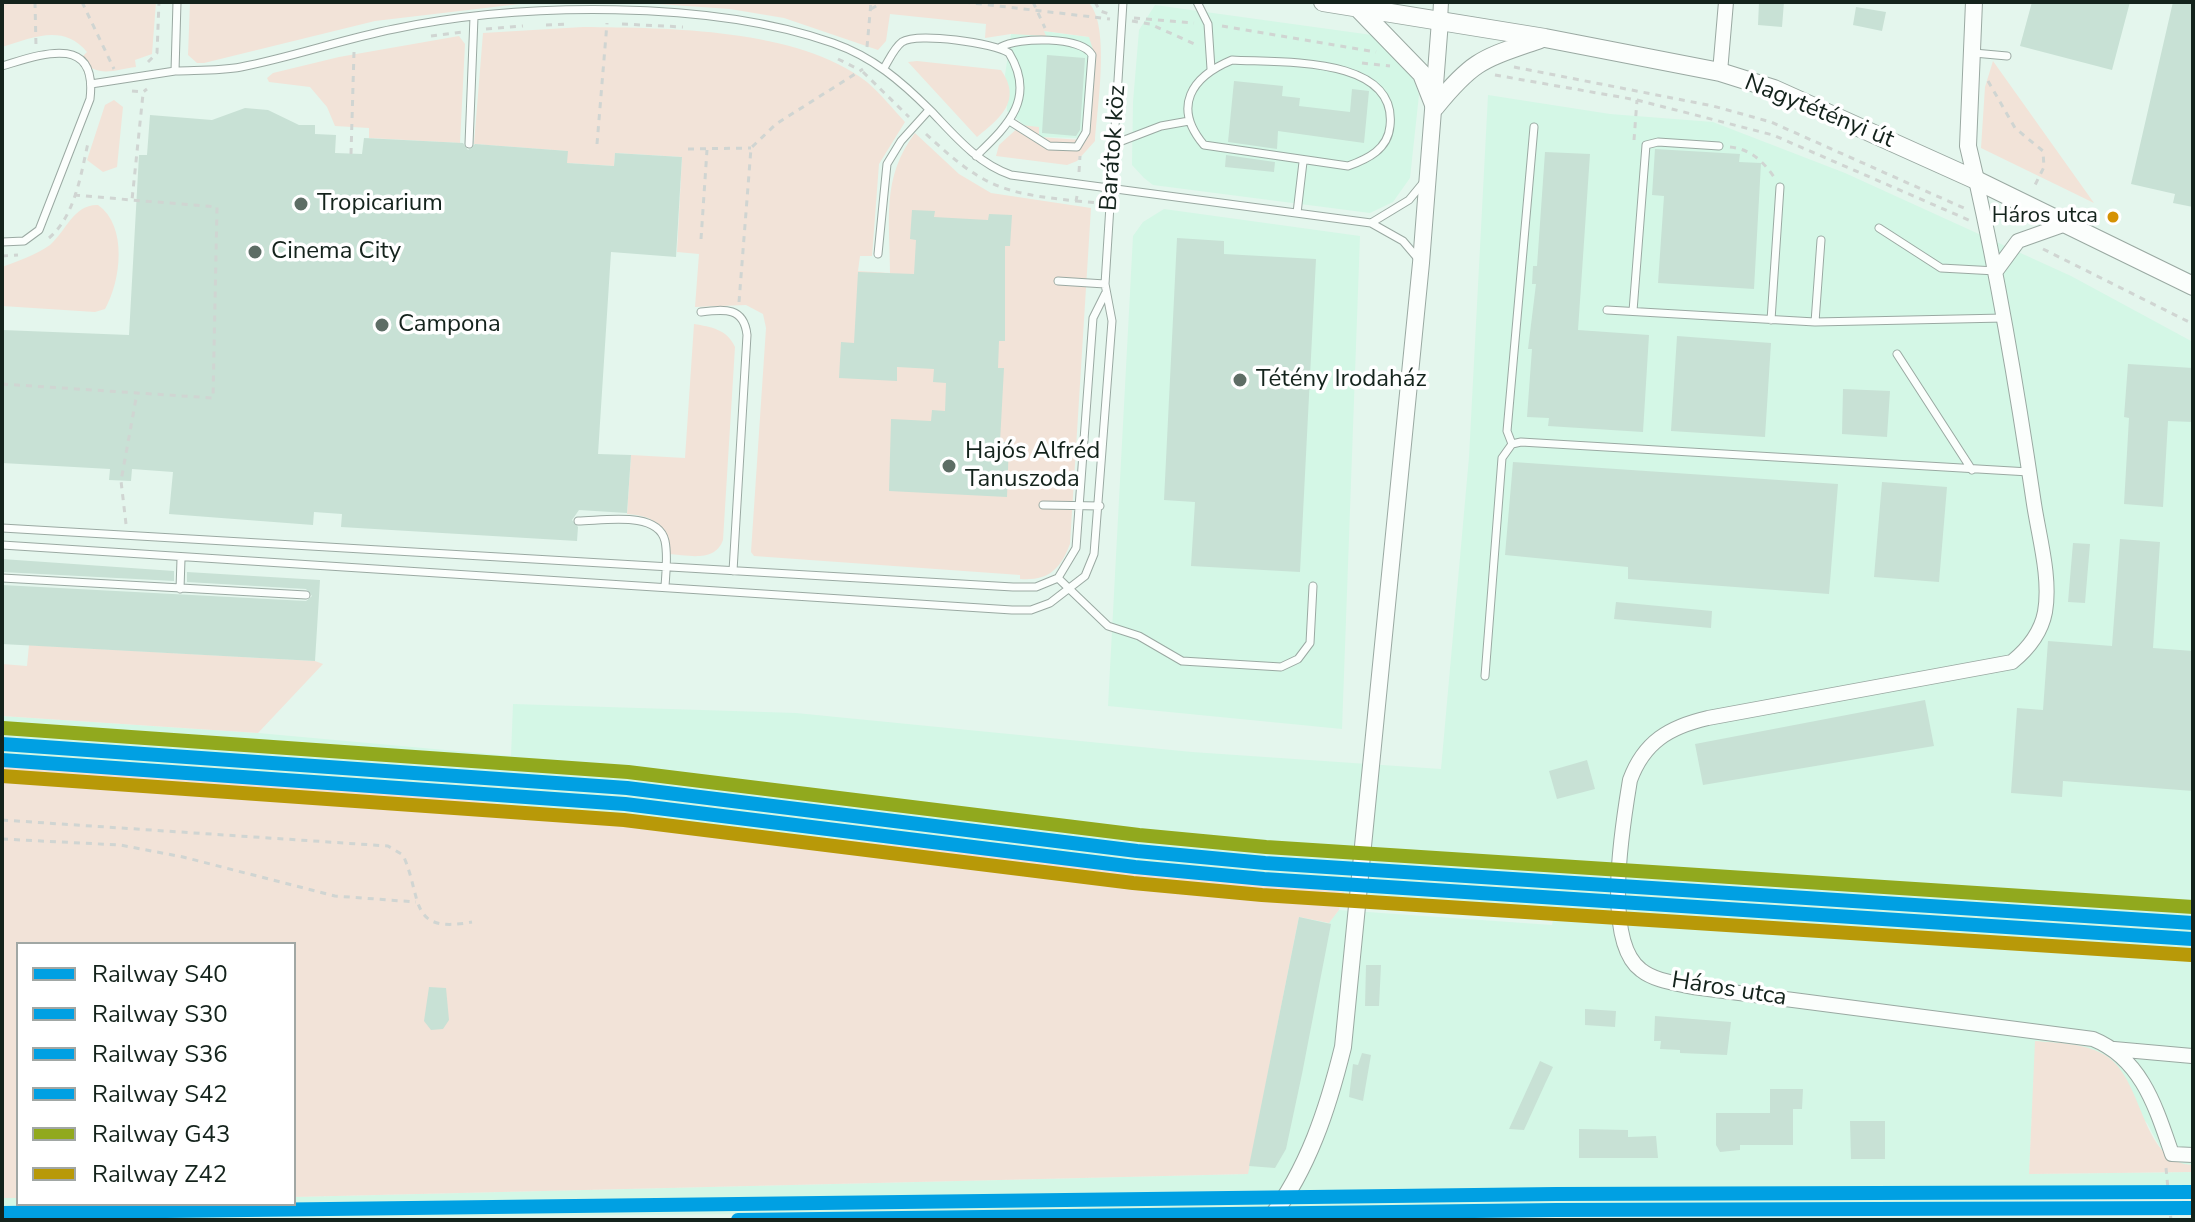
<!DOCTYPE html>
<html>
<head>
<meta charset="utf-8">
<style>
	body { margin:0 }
	#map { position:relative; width:2195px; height:1222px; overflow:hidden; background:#e4f6ed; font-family:"Nunito Sans",sans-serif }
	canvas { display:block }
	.frame { position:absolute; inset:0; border:4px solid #14231c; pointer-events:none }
	.legend { position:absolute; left:16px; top:942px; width:280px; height:264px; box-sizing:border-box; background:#fff; border:2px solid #a1a7a4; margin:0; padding:10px 14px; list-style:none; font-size:24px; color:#14231c }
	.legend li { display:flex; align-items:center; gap:16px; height:40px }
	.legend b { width:40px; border:2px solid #a1a7a4 }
</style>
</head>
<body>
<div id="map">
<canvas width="2195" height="1222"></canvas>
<div class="frame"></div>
<ul class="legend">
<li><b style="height:10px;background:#00a0e3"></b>Railway S40</li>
<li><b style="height:10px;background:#00a0e3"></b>Railway S30</li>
<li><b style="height:10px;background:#00a0e3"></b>Railway S36</li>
<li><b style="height:10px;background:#00a0e3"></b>Railway S42</li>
<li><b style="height:10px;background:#91a91e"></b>Railway G43</li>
<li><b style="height:10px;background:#b89908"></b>Railway Z42</li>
</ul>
</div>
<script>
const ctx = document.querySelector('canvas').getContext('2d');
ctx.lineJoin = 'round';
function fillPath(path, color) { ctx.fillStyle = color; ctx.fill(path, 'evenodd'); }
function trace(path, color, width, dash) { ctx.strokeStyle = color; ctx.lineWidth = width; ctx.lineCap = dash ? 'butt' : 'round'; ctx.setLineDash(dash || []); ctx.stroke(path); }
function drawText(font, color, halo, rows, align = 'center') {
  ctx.font = font + ' "Nunito Sans",sans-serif'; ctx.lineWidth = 7; ctx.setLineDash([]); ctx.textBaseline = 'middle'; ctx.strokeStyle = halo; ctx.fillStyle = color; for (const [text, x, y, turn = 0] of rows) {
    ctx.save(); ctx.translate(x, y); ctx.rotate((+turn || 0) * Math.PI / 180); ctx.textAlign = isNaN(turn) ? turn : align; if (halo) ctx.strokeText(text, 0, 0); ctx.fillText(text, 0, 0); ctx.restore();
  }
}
fillPath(new Path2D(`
	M1155,5l217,30 37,32 10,28 -9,83 -17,24 -23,11 -217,-28 -9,-7 -12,-13 1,-63 6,-72z
	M1043,31l46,6 4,4 -7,97 -47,-1 -32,-26 -2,-36 6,-41z
	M1488,95l122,19 103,8 132,51 226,103 122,66v823l-15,-1 -16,-13 -15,-28 -111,-82 -7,133 164,-2v26l-634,11 -1557,10v-21h16v6h276v-7l953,-23 52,-257 29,6 11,-13 213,15 2,-11 -1080,-113 -218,-26 -254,-16v-43l256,17 253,23 2,-52 283,9 396,39 249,17 28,-312z
	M1164,209l196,27 -18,493 -234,-23 25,-470 10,-14z`), '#d4f7e6');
fillPath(new Path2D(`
	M2,2h154l-4,52 -17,6 1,7c-23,3 -39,12 -55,-9l6,-6c-24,-29 -55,-14 -85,-5z
	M190,2h346l-161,19 -171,42h-7l-9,-8z
	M629,2h459c23,22 9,107 7,139l-18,20 -10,4 -71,-9 3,-11 22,-20 18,2v10l42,3 7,-4 6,-83 -5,-16 -45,-6 2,5 -35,-2 -26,4 1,-14 -96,-10 -4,27 -8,9 -94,-32 -54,-9z
	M583,27c85,1 215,1 284,55 14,12 26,27 38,40l-26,42 -7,92h-12l-2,15 32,2c0,-53 -9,-95 25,-140l44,41 32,19 100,15 -21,336c-10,26 -22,37 -50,35v-4l-266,-19 -3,-4 15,-224 -3,-14 -17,-9 -51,2 4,-53 -22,-2 5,-95 -67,-4 -1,13 -47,-3v-12l-93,-7 9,-111z
	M459,36l6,8 -5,99 -91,-5v-10l-34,-2 -8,-19 -17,-20 -41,-5 -2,-4 6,-5 66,-16z
	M917,61l84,9c22,31 -2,49 -24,67l-69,-75z
	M1993,61l101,142 -113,-55 4,-61z
	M114,100l9,7 -6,60 -14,5 -16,-12 18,-55z
	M98,205c30,21 23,76 7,104l-10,3 -93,-6v-39c16,-6 34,-12 48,-22 16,-14 24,-41 48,-40z
	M694,324c17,3 33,5 41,23l-12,193c-8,23 -35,15 -55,14 0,-29 -14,-38 -41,-40l4,-59 54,3z
	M29,645l286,16 8,3 -65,69 -256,-17v-52l25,2z
	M2,759l254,16 218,26 870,91 -5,18 -10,13 -30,-6 -51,257 -954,23v-253h-276v254h-16z
	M2035,1041c22,2 48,2 68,13 42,22 36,109 90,111v7l-164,2z`), '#f2e3d8');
fillPath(new Path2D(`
	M1759,2h25l-2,25 -24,-2z
	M2032,2h98l-18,68 -92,-24z
	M2173,2h20v205l-20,-4 2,-9 -44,-10z
	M1856,7l30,5 -4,19 -29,-6z
	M1047,55l38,3 -5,72 -4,6 -34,-3z
	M1234,81l49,5 -1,10 18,2 -1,8 51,6 2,-23 17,2 -5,52 -86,-12 -1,18 -49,-7z
	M245,108l23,2 31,15h16v9l21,1 -1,18 27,1 2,-16 99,5 5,7 7,-6 93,7 -1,12 47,3 1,-13 67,4 -6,100 -65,-5 -13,202 33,1 -4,58 -48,-3 -7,10 6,7 -1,14 -236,-14 1,-13 -28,-2 -1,13 -144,-11 4,-42 -41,-3 -1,12 -22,-1 1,-11 -108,-6v-133l127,5 10,-180h8l3,-40 62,5z
	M1655,149l85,5 -1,8 22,1 -7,126 -96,-6 6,-87 -12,-1z
	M1545,152l45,2 -12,176 71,5 -6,97 -95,-6 1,-8 -22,-1 5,-68h-4l8,-65h-4l1,-18h4z
	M1226,155l49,7 -1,10 -49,-5z
	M912,210l23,1 -1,6 54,3 1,-6 23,1 -2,31h-5v95h-6l-1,27h6l-4,74h9l-2,55 -118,-6 2,-72 40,2 1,-11 13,1 1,-28 -13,-1 1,-13 -37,-2v14l-58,-3 2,-36 13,1 4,-71 56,2 2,-34 -6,-1z
	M1177,238l47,3v13l92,5 -16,313 -109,-6 4,-64 -31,-2z
	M1677,336l94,7 -6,94 -94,-6z
	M2128,364l65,4v54l-25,-1 -5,86 -39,-3 5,-86 -5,-1z
	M1843,389l47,2 -3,46 -45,-3z
	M1513,462l325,22 -9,110 -201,-15v-12l-123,-12z
	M1882,482l65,5 -8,95 -65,-5z
	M2120,539l40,3 -7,106 40,3v140l-130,-10 -1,16 -51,-4 6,-85 26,2 5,-69 64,5z
	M2073,543l17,1 -5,59 -17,-1z
	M2,559l172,12v10l-172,-9z
	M187,572l133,8 -5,81 -313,-17v-59l304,16 6,-5 -6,-7 -119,-7z
	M1616,602l96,9 -1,17 -97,-9z
	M1925,700l9,46 -231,39 -8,-41z
	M1587,760l8,29 -38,10 -8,-28z
	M1299,917l32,7 -29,150 -16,75 -11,19 -26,-2z
	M1366,965h15l-2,41h-14z
	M429,987l17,1 3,32 -6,9 -12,1 -7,-9z
	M1585,1009l31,2 -1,16 -30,-2z
	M1655,1016l76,6 -4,33 -47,-2v-3l-20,-1 1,-8h-7z
	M1362,1053l9,2 -8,46 -14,-4 4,-33 5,1z
	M1540,1061l13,6 -8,17 -21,46 -15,-1z
	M1770,1089h33l-1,20h-9v36h-53v5l-20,2 -4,-7v-32h54z
	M1850,1121h35v38h-34z
	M1579,1129l49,1v7l28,-1 2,22h-79z`), '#c8e1d5');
const service = new Path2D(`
	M177,2l-2,69c22,-1 45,0 66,-4 52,-10 102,-28 153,-38 127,-27 317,-29 439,14 40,14 68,38 98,68 24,25 46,52 80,64l360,48 32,18 17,20
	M1197,2l11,22 3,45
	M1001,47c17,-10 81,-11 91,8l-6,77 -9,15 -28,-1 -38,-24
	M1974,53l33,3
	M1232,60c47,3 166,-5 158,66 -2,23 -22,33 -42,40l-144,-21c-32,-38 -13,-68 28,-85z
	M2,66c37,-11 96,-34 88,33l-51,131 -15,11 -22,1
	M884,68c5,-8 10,-20 18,-26 15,-10 93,1 107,11 28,46 -2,73 -33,103
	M91,84l84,-13
	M469,144l5,-127
	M1114,144l47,-18 28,-5
	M1297,213l6,-51
	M1371,223l38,-23 14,-17
	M1879,228l62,40 55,3
	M878,254l9,-90 14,-23 28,-31
	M1058,281l47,3
	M1607,310l208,12 189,-4
	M1633,311l13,-166 12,-3 61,4
	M701,312c24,-3 43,-5 46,23l-14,236
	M1771,320l9,-133
	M1815,322l6,-82
	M1897,354l75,116
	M1512,444l-5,-13 27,-304
	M1043,505l57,1
	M578,521c24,0 80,-11 87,20 3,14 1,31 0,45
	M2,528l1011,59h23l22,-9
	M2,545l1010,65h19l19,-7 35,-27 9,-22 18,-233 -7,-37 18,-282
	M2,578l304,17
	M1058,578l50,48 31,10 43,25 99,6 17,-8 12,-16 3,-57
	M1058,578l18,-30 17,-230 12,-24
	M180,589l1,-30
	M1485,676l17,-218 10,-14 9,-2 508,30`);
const minor = new Path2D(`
	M1440,21l1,-19
	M1720,72l6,-70
	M1976,180c24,107 42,215 58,324 5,33 17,74 11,108 -4,21 -17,37 -33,50l-304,56c-39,9 -64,24 -78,62 -7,43 -28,161 11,190 14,11 34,13 52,17l400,52c49,20 63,69 79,115l21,1
	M1996,271l22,-30 48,-17
	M2114,1049l78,7`);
const tertiary = new Path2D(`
	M1974,2l-6,144 8,34
	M1269,1220c39,-50 59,-112 74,-173l78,-784 19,-242`);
const secondary = new Path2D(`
	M1323,2l222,36 175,34 54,17 202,91 217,106
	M1358,8l64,66 13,33c39,-48 48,-48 105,-68`);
trace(service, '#9aa9a2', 9);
trace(minor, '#9aa9a2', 16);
trace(tertiary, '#9aa9a2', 18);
trace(secondary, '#9aa9a2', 20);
trace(new Path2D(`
	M35,2l1,44
	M82,2l32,67
	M964,2l146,17
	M1033,2l12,26
	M1095,2l5,9 9,3
	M871,9l12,-7
	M1134,18l60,5
	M1132,21l18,3 49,22
	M622,24l61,3
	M546,25l21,-1
	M1222,26l154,26
	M486,29l37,-3
	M431,36l32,-4
	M867,47l4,-45
	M838,59l18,9
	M148,62l9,-9 2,-51
	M1362,63l28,3
	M1514,67l199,39 58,16 195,87
	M863,72l46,45
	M1495,75l142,25 136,35 198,86
	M1988,81l27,47 28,23 1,16 -10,20
	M132,91l11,1 4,-3
	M926,134c56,52 74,59 150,67l1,-5
	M1634,140l3,-40
	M597,144l10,-121
	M1730,147c20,2 33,14 44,30
	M688,149l63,-1
	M351,154l3,-102
	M1079,172l1,-16
	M74,195l58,5 11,-106
	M1076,201l25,2
	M49,238c26,-22 32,-64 39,-95
	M701,239l6,-89
	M2043,249l150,75
	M2,256l16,-1
	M739,302l12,-154 25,-24 87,-55
	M2,384l211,14 4,-191 -85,-7
	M126,524l-5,-43 16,-88
	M2,820l386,26 15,9c20,44 4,79 69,67
	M2,839l118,6 63,12 152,39 81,6
	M2166,1168l5,52`), '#d0d5d2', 3, [6, 6]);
trace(service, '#fbfefc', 7);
trace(minor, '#fbfefc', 14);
trace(tertiary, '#fbfefc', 16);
trace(secondary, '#fbfefc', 18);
trace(new Path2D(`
	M2,744l625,44 510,63 128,12 928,60`), '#00a0e3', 14);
trace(new Path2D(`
	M2,1213l1554,-19 637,-2`), '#00a0e3', 14);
trace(new Path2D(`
	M738,1220l818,-10 637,-2`), '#00a0e3', 14);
trace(new Path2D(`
	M2,760l623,44 510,63 129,12 928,60`), '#00a0e3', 14);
trace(new Path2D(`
	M3,728l625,44 511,63 127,12 927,60`), '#91a91e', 14);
trace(new Path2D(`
	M2,776l622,44 509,63 129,12 929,60`), '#b89908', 14);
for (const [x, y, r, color] of [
	[301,204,8,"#5d6d65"],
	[2113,217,7,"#d59204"],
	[255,252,8,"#5d6d65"],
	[382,325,8,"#5d6d65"],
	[1240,380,8,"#5d6d65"],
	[949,466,8,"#5d6d65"]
]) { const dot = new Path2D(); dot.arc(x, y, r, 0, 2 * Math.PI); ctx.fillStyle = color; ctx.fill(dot); trace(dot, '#fff', 3); }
drawText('22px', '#14231c', '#fff', [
	["Háros utca",2098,217]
], 'right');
drawText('24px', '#14231c', '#fff', [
	["Nagytétényi út",1819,112,22],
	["Barátok köz",1114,148,-86],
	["Háros utca",1729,990,9]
]);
drawText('24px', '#14231c', '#fff', [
	["Tropicarium",317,204],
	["Cinema City",271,252],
	["Campona",398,325],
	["Tétény Irodaház",1256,380],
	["Hajós Alfréd",965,452],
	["Tanuszoda",965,480]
], 'left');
</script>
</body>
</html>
